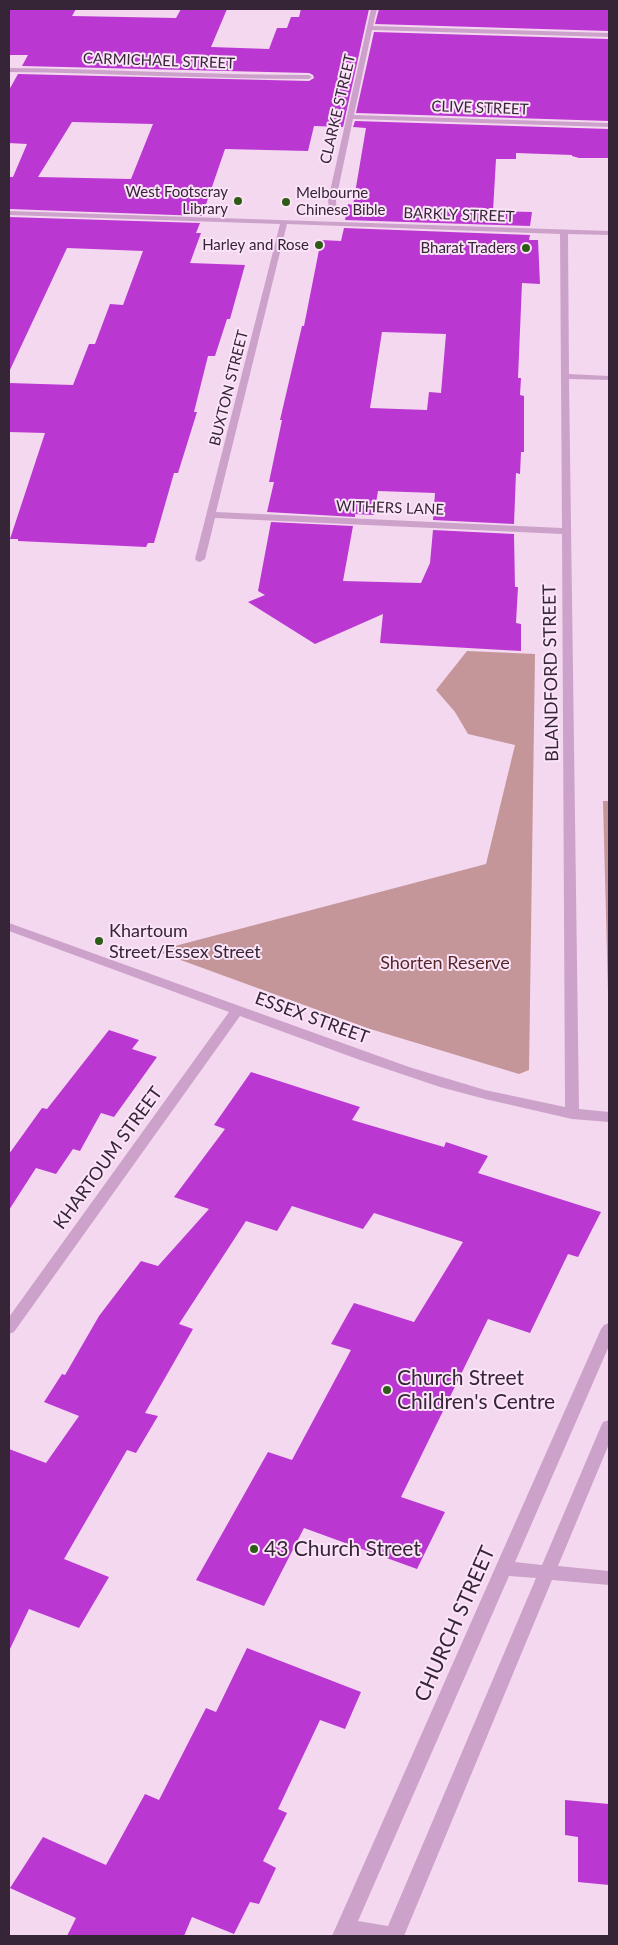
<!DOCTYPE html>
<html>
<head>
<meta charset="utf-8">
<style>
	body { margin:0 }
	#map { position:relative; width:618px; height:1945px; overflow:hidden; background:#f4d8f0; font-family:Lato,sans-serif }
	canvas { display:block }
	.frame { position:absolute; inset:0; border:10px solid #352537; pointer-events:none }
</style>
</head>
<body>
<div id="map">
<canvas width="618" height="1945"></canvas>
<div class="frame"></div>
</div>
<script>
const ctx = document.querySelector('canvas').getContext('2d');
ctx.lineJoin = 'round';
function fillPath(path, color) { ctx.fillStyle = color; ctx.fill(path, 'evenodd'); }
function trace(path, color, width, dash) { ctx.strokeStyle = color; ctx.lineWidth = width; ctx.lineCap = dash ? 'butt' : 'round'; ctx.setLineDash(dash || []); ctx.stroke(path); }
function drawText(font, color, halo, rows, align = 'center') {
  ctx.font = font + ' Lato,sans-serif'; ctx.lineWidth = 4; ctx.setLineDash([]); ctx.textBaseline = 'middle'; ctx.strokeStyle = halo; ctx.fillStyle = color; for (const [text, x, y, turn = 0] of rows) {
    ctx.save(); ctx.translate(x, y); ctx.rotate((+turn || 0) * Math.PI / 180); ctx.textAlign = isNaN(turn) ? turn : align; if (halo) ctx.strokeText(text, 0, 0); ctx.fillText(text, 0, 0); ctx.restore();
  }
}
fillPath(new Path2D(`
	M467,651l68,3 -6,416 -10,4 -152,-46 -211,-77 330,-87 29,-119 -47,-11 -13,-22 -19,-22z
	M603,801h6v229z`), '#c49699');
fillPath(new Path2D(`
	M9,9h67l-4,7 104,2 5,-9h46l-16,38 58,2 8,-21h10l4,-11h8l2,-8h68l-26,118 -29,-1 -6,25 -83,-2 -23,67 -193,-7v-32h4l14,-33 -18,-1v-53l9,-16 291,7 5,-3 -1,-3 -4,-2 -287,-7 6,-11h-19zM72,122l81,2 -22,55 -93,-2z
	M379,9h230v22l-234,-7z
	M374,32l235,7v82l-253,-8z
	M355,121l254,8v29h-30l-7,-2v-1l-56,-2v6h-20l-3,52 39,1 -2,14 -185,-6 3,-16 5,1 13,-77 -13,-1z
	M9,217l191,6 -4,10h5l-11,30 55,2 -15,54h-3l-12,37h-7l-14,56h3l-19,61h-4l-20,70h-6l-2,4 -128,-6v-2h-8l35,-106 -36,-1v-49l64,2 16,-41h6l15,-40 13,1 20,-54 -76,-3 -58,124z
	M344,228l186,7 -1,5h9l2,44 -18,-1 -4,95h3l-1,17 4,1v56h-3l-1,22 -4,-1 -2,51 -81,-4 2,-27 -57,-2 -4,24 -19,-1v3l-88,-5 7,-30h-5l13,-62h-2l22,-94h2l17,-86 20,1zM382,332l64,2 -5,59 -12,-1 -2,18 -57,-2z
	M271,522l82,4 -10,55 78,2 9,-20 3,-33 81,4 1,53h3l-2,36 5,1v27l-141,-8 3,-29 -68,30 -67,-42 17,-7 -7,-4z
	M109,1030l30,10 -7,9 25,8 -43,60 -13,-4 -21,38 -7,-2 -17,25 -20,-6 -27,42v-56l33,-46 5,1z
	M251,1072l109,35 -8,13 92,27 2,-5 42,14 -10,17 123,39 -23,45 -10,-3 -38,79 -42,-14 -87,178 44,15 -28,57 -113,-41 -40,78 -68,-26 72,-128 24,8 59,-110 -20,-6 23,-41 60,19 49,-80 -89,-29 -11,16 -71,-23 -15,25 -31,-10 -67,103 14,5 -48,84 13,3 -22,37 -9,-3 -63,109 45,18 -30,51 -50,-19 -20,42v-202l37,14 33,-47 -35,-14 18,-28 3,1 34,-59 42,-55 17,5 51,-57 -35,-12 51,-68 -11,-4z
	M247,1648l114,44 -16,37 -25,-9 -42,89 9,4 -24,48 13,7 -17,36 -9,-2 -16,32 -42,-17 -8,19h-117l9,-18 -66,-30 33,-51 63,28 39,-71 14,6 47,-92 10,4z
	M565,1800l44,4v81l-31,-3v-45l-13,-2z`), '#bb37d2');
fillPath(new Path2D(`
	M371,9h6l-4,17 236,7v4l-237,-7 -18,85 255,8v4l-256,-8 -17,81 1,15 -7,2 -2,-17z
	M9,68c100,1 200,7 300,7l3,2 -3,2c-100,0 -200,-6 -300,-7z
	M9,211l600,20v4l-41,-1 1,140 40,2v4l-40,-1 10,730 30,3v10l-37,-3 -87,-20 -45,-12 -80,-27 -120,-44 -226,316 -5,2v-17l220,-305 -220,-81v-8l400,144 76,23 80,17 -3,-573 -347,-16 -10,41 -5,3 -3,-1 -2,-2 85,-335 -271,-9zM287,224l273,10 2,294 -346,-16z
	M609,1323v23l-94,216 27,3 59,-139 2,-4 6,-2v24l-51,122 51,5v14l-57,-5 -148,356h-72l269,-607 3,-4zM509,1576l27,2 -148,348 -30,-5z`), '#cda2ca');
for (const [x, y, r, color] of [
	[238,201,5,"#2d5c17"],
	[286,202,5,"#2d5c17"],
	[319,245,5,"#2d5c17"],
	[526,248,5,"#2d5c17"],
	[99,941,5,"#2d5c17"],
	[387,1390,5,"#2d5c17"],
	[254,1549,5,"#2d5c17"]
]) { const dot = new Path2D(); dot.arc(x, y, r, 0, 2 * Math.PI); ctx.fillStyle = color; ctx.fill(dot); trace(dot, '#fbe4f8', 2); }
drawText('15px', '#352537', '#fbe4f8', [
	["CARMICHAEL STREET",159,61,2],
	["CLIVE STREET",480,108,2],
	["CLARKE STREET",338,109,-77],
	["BARKLY STREET",459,215,2],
	["BUXTON STREET",229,388,-76],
	["WITHERS LANE",390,508,2]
]);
drawText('15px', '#352537', '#fbe4f8', [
	["West Footscray",228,192],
	["Library",228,209],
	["Melbourne",296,193,"left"],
	["Chinese Bible",296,210,"left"],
	["Harley and Rose",309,245],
	["Bharat Traders",516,248]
], 'right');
drawText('18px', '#352537', '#fbe4f8', [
	["BLANDFORD STREET",551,673,-91],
	["ESSEX STREET",312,1018,20],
	["KHARTOUM STREET",108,1158,-54]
]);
drawText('18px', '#352537', '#fbe4f8', [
	["Khartoum",109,931],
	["Street/Essex Street",109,952]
], 'left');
drawText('18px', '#572728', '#fbe4f8', [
	["Shorten Reserve",445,963]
]);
drawText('21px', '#352537', '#fbe4f8', [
	["Church Street",397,1378],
	["Children's Centre",397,1402],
	["43 Church Street",264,1549]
], 'left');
drawText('21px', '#352537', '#fbe4f8', [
	["CHURCH STREET",455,1624,-66]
]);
</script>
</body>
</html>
